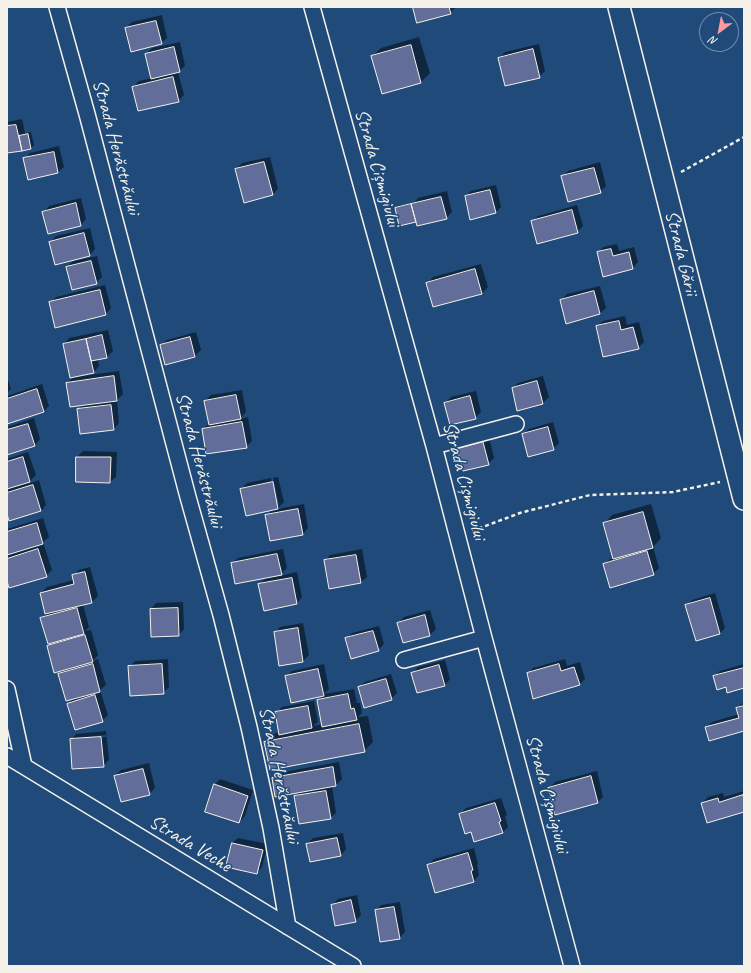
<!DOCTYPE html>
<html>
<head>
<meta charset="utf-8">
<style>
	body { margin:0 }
	#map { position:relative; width:751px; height:973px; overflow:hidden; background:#1f4a7a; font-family:Caveat,sans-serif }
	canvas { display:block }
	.frame { position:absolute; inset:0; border:8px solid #f4f1e8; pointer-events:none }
	.north { position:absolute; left:699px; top:12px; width:40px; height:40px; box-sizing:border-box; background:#1f4a7a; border:1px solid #748da6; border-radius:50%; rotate:212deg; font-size:11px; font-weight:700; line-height:16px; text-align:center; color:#f4f1e8 }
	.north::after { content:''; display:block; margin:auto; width:14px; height:18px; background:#ff9aa2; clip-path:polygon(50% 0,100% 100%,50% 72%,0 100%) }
</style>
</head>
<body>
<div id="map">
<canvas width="751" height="973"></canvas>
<div class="frame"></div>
<div class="north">N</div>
</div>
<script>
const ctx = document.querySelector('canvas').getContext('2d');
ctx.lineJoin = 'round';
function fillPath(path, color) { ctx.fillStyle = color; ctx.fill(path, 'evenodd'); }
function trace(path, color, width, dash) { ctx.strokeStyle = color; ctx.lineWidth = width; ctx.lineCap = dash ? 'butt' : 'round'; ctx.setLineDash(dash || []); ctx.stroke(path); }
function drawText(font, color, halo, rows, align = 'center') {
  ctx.font = font + ' Caveat,sans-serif'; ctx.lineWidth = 3; ctx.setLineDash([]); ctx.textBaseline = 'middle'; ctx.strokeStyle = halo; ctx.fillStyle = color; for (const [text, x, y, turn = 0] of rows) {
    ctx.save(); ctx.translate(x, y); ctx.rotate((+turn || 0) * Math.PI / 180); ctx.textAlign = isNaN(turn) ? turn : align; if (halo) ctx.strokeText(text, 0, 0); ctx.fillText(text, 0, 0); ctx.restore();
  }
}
fillPath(new Path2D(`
	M414,7h42l-6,6z
	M162,15l5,23 -6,5 -35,-15 6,-6z
	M419,37l11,36 -9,9 -39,10 -10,-36 9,-8z
	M180,42l5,24 -7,6 6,23 -6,6 -45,-14 6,-6 13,-3 -6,-24 6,-6z
	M539,44l6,27 -6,6 -40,-19 6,-6z
	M22,119l3,14 6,-1 3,13 -3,3 -24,4v-30z
	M59,146l5,21 -6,5 -34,-13 6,-6z
	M270,157l8,32 -6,6 -36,-26 6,-6z
	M600,162l6,24 -6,6 -38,-15 6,-6z
	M496,185l5,22 -5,5 -30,-16 5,-5z
	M447,191l5,21 -6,6 -50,-10 2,-2 17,-4 3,-4z
	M81,198l5,21 -5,6 -37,-13 5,-6z
	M577,205l6,21 -6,6 -45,-10 6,-6z
	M90,228l5,21 -5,6 -40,-13 6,-6z
	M617,244l2,7 15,-4 4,15 -5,6 -35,-15 5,-6z
	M97,256l5,21 -6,6 -29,-16 6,-6z
	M481,264l7,23 -6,6 -48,13 -6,-23 5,-6z
	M105,285l6,23 -5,6 -56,-11 6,-6z
	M600,286l6,22 -6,5 -33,10 -6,-23 6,-6z
	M625,316l2,9 12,-3 5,20 -6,6 -41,-22 6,-5z
	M108,330l5,21 -6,6 -9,2 1,7 -5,6 -12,2v2l37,-5 4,23 -6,6 2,23 -5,6 -36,-19 5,-6 -16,-21 7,-7 -10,-32 5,-6z
	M196,332l5,18 -6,6 -29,8 -5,-19 6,-5z
	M543,376l6,21 -6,6 -25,6 -5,-21 5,-5z
	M7,377l4,12 -4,4z
	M42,384l7,22 -5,5 -37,10v-25z
	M242,390l4,22 -6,7 8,-2 4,24 -6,6 -43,-17 6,-7 -4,-22 6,-6z
	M476,391l5,21 -6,6 -30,-15 6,-6z
	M34,418l6,21 -5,6 -28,9v-27z
	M553,422l6,21 -6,6 -30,-15 6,-5z
	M489,437l5,21 -6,6 -30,-15 6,-6z
	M83,451l34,1 -1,25 -6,5 -33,-1v-24z
	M28,452l8,23 -9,9 12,-4 7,25 -5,6h-34v-21l3,-3 -3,1v-29z
	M278,477l6,25 -7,7 27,-5 4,24 -5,6 -37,-18 7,-7 -32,-20 6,-6 24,-5 6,27h2l-6,-27z
	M651,504l10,34 -8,9 6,21 -6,6 -49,-9 6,-6 4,-1 -10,-34 8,-9z
	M43,518l6,19 -6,5 9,28 -6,6 -39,1v-21l3,-3 -3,1v-25z
	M283,549l4,19 -8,8 18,-4 5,25 -5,6 -38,-19 8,-7 -35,-14 6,-5z
	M362,549l5,28 -6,5 -31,6 -5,-27 5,-6z
	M90,567l8,29 -6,6 -9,2 6,23 -4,4 6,-1 7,25 -5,6 5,-2 8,26 -6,5 8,25 -6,6 -34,-17 6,-6 -15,-24 5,-5 -16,-23 4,-4 -11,-23 5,-5 -5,-21 6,-6 27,-7 -1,-4 6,-6z
	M715,593l10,35 -6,6 -33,-28 6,-6z
	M183,602l1,27 -5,6 -28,-26 5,-6z
	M430,610l6,19 -6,6 -27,7 -5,-19 6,-6z
	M303,623l6,32 -6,6 -23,3 -5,-31 5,-6z
	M379,626l5,18 -6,6 -32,-11 6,-6z
	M168,659l1,28 -6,6 -34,-26 6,-6z
	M565,659l2,7 13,-4 5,17 -6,6 -51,-11 5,-6z
	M445,660l5,19 -5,6 -32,-12 5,-6z
	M324,664l5,25 -5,5 30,-5 3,14h3l2,10 -4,4 10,-1 5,26 -9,9 -99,-9 9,-8 6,-2 -4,-19 6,-6 32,-6 4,21 -5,4 10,-2 -5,-24 5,-5 -37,-18 6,-6z
	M744,664v23l-30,-10 6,-6z
	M391,674l6,19 -6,6 -32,-12 6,-5z
	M744,702v28l-38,-2 6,-6 27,-8 -2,-6z
	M106,731l3,29 -6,6 -32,-26 5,-6zM106,735v2l-30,3v-2z
	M339,762l3,17 -6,6 -4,1 4,27 -6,5 -35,-21 5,-6 -27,-12 5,-6z
	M149,763l6,25 -6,6 -34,-18 6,-6z
	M597,771l6,26 -5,5 -49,-14 6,-6z
	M220,779l33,11 -8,26 -6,6 -25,-37z
	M744,791v20l-42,-8 6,-6 15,-4 1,4z
	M501,798l6,17 -2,1 3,11 -6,6 -31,-2 -11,-17 6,-6z
	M343,833l3,16 -5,6 -34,-11 6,-6z
	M238,838l30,6 -6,23 -5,6 -25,-30z
	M474,848l4,16 -1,1 2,10 -5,6 -46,-16 6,-6z
	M357,895l4,20 -6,6 -23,-16 6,-6z
	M400,902l5,30 -6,6 -23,-27 5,-6z`), '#0007');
const building = new Path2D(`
	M413,7h36l2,7 -34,9z
	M156,21l6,23 -31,8 -6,-24z
	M411,45l10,38 -39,11 -11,-38z
	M174,47l6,25 -29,7 -6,-25z
	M533,49l7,29 -35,8 -7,-28z
	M173,77l6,25 -41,9 -6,-24z
	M16,125l6,26 -15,2v-27z
	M28,134l3,15 -9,2 -3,-15z
	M54,152l4,21 -30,7 -5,-22z
	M264,162l9,33 -29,8 -9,-34z
	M594,168l7,25 -33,9 -7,-26z
	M490,190l6,23 -26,7 -5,-24z
	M441,197l6,22 -30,7 -6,-22z
	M76,203l5,23 -33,8 -6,-22z
	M411,204l5,18 -17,4 -4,-18z
	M572,210l6,23 -41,11 -6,-23z
	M84,233l6,23 -35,9 -6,-23z
	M611,249l2,7 16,-4 4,17 -30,8 -6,-25z
	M91,261l6,23 -25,6 -6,-23z
	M475,269l7,25 -49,13 -7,-24z
	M100,290l6,25 -51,13 -6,-26z
	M594,291l6,23 -34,10 -6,-24z
	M619,321l2,9 12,-3 6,22 -36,8 -7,-31z
	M102,335l5,23 -16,3 -5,-22z
	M190,337l5,20 -30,8 -5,-20z
	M86,339l8,34 -24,5 -7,-34z
	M114,376l3,25 -47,6 -4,-24z
	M537,381l6,23 -26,7 -5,-23z
	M37,389l7,23 -37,12v-25z
	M236,395l5,24 -32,6 -5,-24z
	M470,396l6,23 -26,6 -6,-22z
	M111,405l3,25 -34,4 -3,-25z
	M242,422l5,26 -41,6 -4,-25z
	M28,424l7,22 -28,9v-25z
	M548,427l6,23 -26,7 -6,-23z
	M483,442l6,23 -26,6 -6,-22z
	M23,457l7,25 -23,7v-27z
	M76,457h35l-1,26 -34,-1z
	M273,482l5,27 -32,7 -6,-27z
	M33,485l8,26 -32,10 -2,-7v-21z
	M298,509l5,26 -33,6 -5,-26z
	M643,512l10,36 -40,11 -10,-36z
	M37,523l6,21 -36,11v-23z
	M38,549l9,28 -38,11 -2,-7v-22z
	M647,551l7,24 -44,13 -7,-24z
	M277,554l5,21 -47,9 -4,-21z
	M356,555l5,28 -32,6 -5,-29z
	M85,572l7,31 -47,11 -5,-21 34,-9 -2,-9z
	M292,578l5,26 -33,7 -6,-27z
	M710,598l10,36 -24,7 -11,-36z
	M77,608l7,26 -36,10 -8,-26z
	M178,608l1,28 -28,1 -1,-28z
	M425,615l5,21 -27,7 -6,-20z
	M298,628l5,34 -24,4 -5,-34z
	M373,631l6,20 -28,8 -6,-21z
	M85,635l8,27 -39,11 -7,-27z
	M93,664l7,28 -34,9 -8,-27z
	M162,664l2,30 -34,2 -2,-30z
	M559,664l2,7 13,-4 6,18 -47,14 -6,-26z
	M439,665l6,21 -28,7 -6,-20z
	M744,668v20l-17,5 -1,-6 -9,3 -4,-14z
	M318,669l6,27 -33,7 -6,-27z
	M386,679l6,21 -28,8 -6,-21z
	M348,694l3,15 3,-1 3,12 -35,7 -5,-27z
	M95,695l8,27 -28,8 -8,-26z
	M308,706l4,22 -33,7 -4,-23z
	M744,706v25l-35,10 -4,-14 34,-9 -3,-10z
	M359,724l6,28 -95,18 -6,-28z
	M101,737l3,30 -32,2 -2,-30z
	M333,767l3,19 -61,11 -3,-19z
	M143,769l7,26 -29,7 -7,-26z
	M591,776l7,27 -43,12 -7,-27z
	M214,784l34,12 -9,27 -34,-11z
	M326,791l5,28 -32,5 -5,-28z
	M743,795l1,5v12l-37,11 -6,-20 17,-5 1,4z
	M495,803l6,18 -2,1 4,11 -29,9 -3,-10 -6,2 -6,-20z
	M337,838l4,18 -31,6 -4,-18z
	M232,843l31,7 -6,24 -31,-7z
	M468,853l5,17 -2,1 3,11 -39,11 -8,-28z
	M351,900l5,22 -21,4 -4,-21z
	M394,907l6,32 -20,3 -5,-32z`);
fillPath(building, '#626e99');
trace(building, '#f4f1e8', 1);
const minor = new Path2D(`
	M57,7l30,107 101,383 33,118 28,112 22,101 17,99
	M312,7l36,130 86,309 50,192 88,328
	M434,446l82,-22
	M404,660l80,-22
	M7,689l17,77
	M7,756l346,210`);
const secondary = new Path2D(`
	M619,7l125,492`);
trace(minor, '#f4f1e8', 18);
trace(secondary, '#f4f1e8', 24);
trace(new Path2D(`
	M681,172l63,-35
	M472,531l48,-18 70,-18 83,-3 47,-10`), '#f4f1e8', 2.5, [4, 3]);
trace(minor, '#1f4a7a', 15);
trace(secondary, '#1f4a7a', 21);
drawText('20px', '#f4f1e8', '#1f4a7a', [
	["Strada Herăstrăului",116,147,75],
	["Strada Cișmigiului",377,168,74],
	["Strada Gării",681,253,76],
	["Strada Herăstrăului",199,460,75],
	["Strada Cișmigiului",464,481,75],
	["Strada Herăstrăului",279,775,78],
	["Strada Cișmigiului",547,794,75],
	["Strada Veche",190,844,31]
]);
</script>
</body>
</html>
